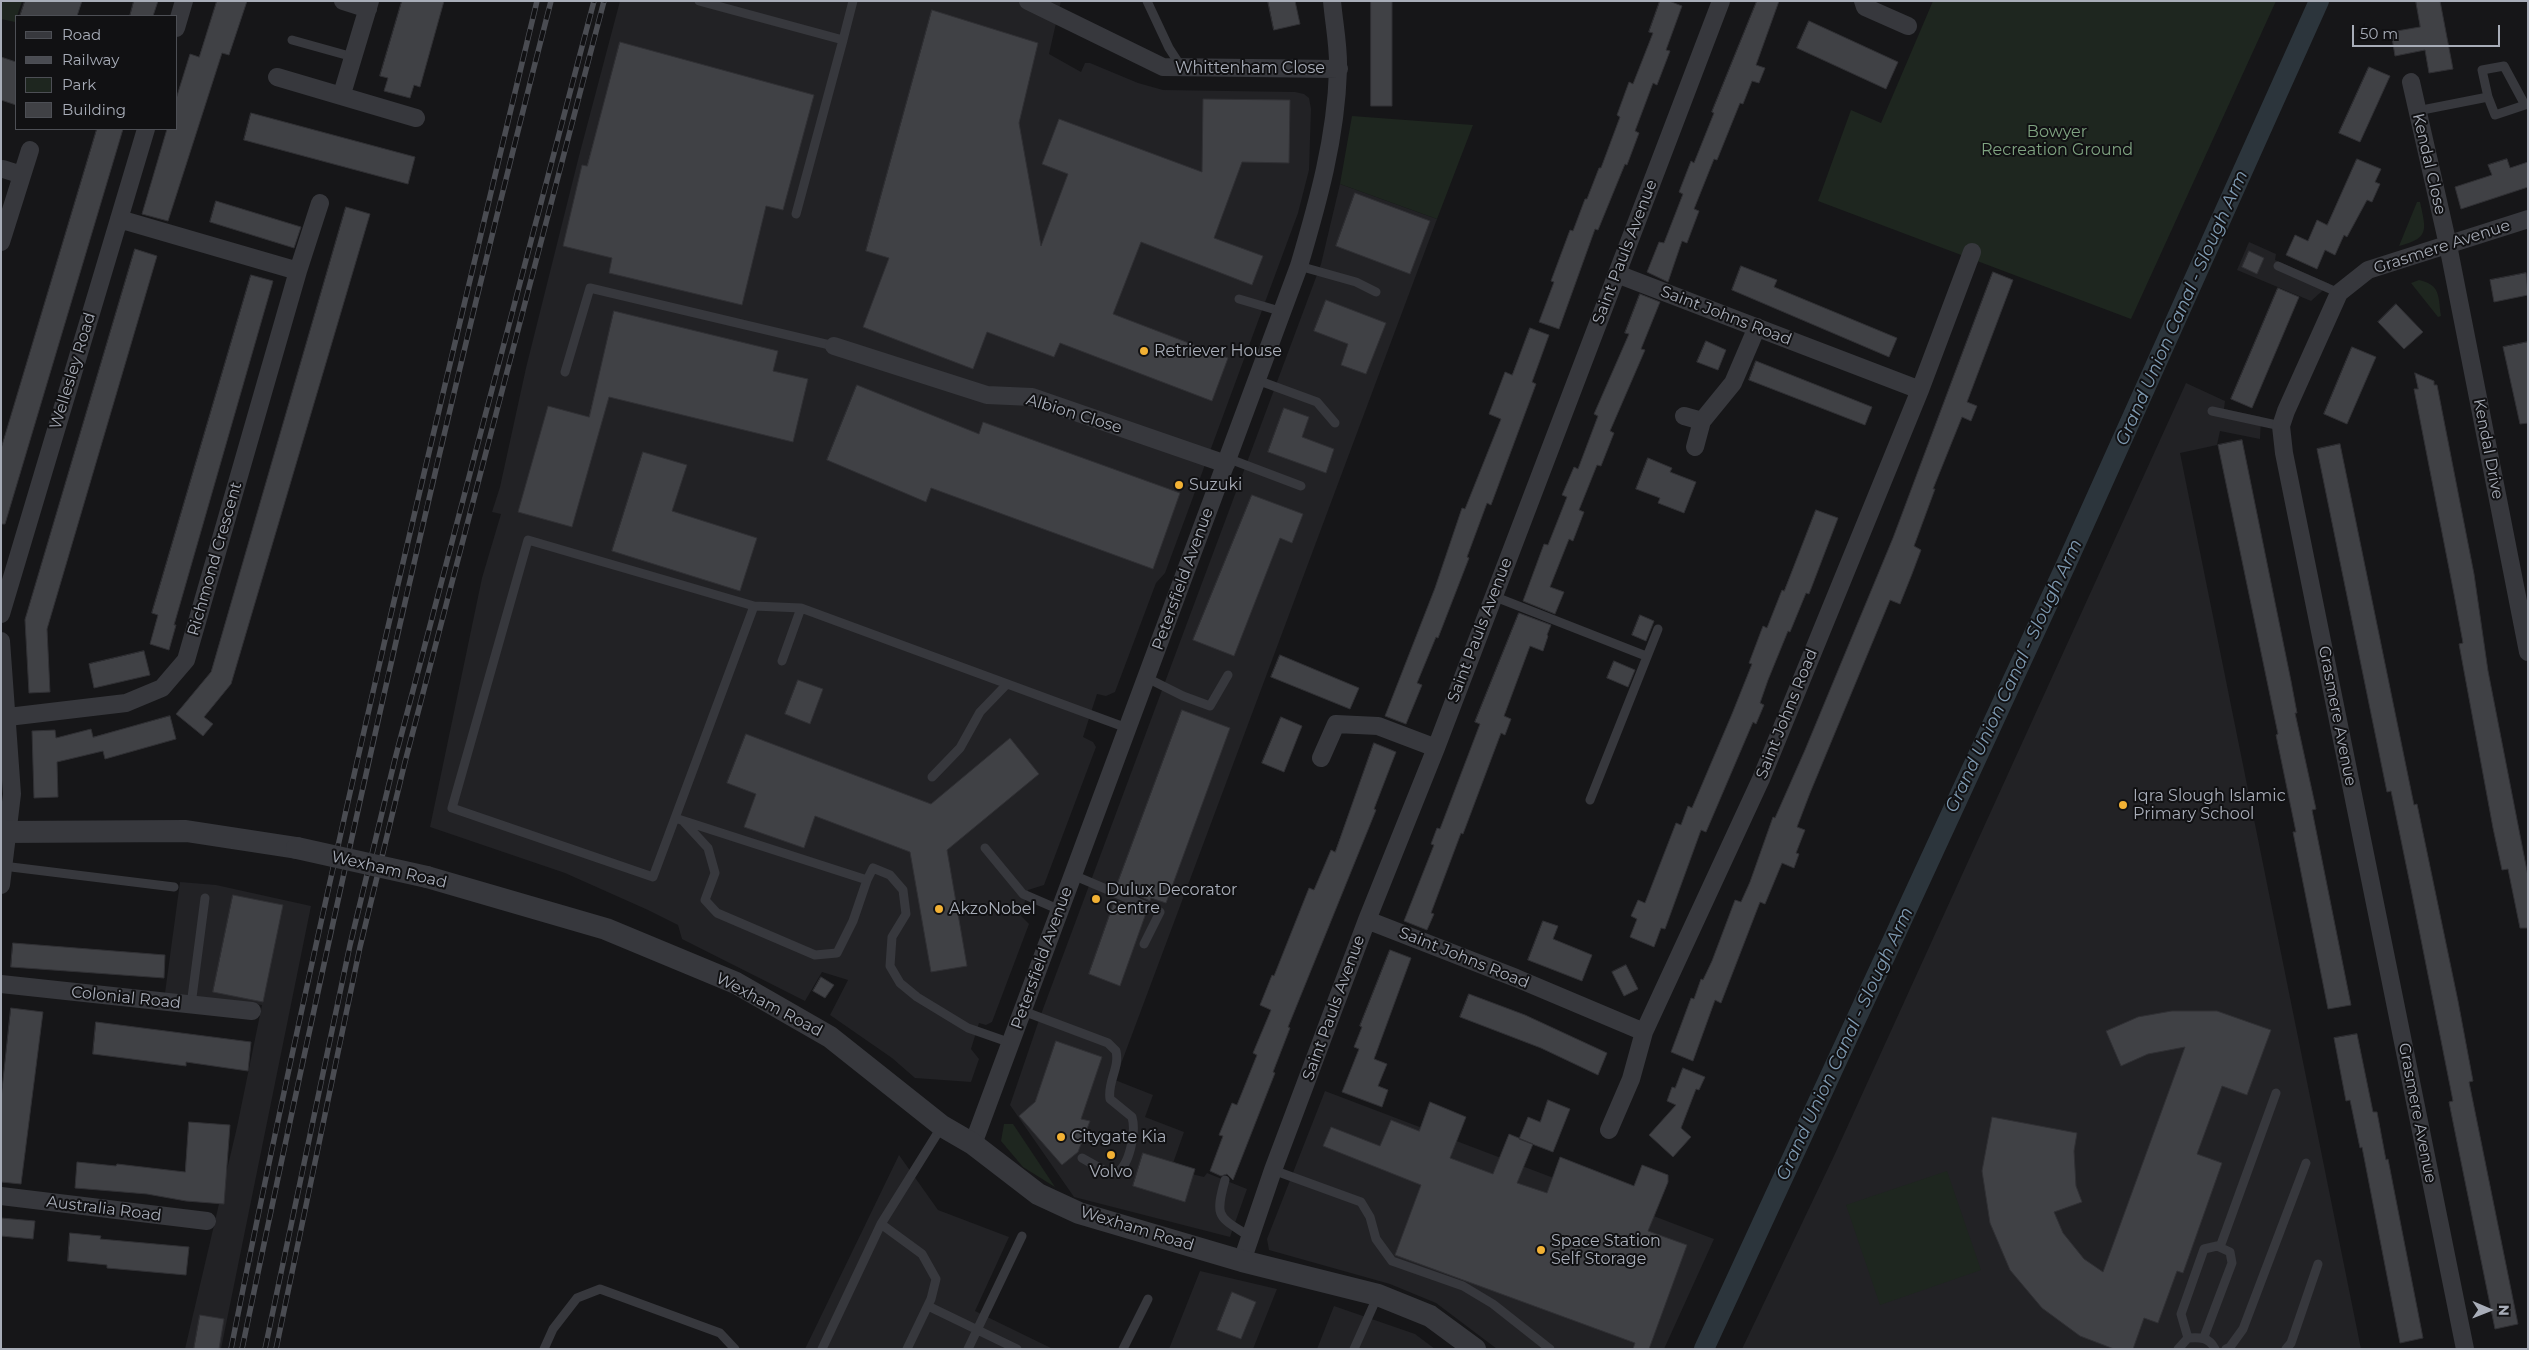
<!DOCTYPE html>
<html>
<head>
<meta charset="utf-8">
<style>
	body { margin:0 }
	#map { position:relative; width:2529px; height:1350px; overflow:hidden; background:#161618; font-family:Montserrat,sans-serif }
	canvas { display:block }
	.frame { position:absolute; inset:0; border:2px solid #a8adb8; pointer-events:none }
	.legend { position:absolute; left:15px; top:15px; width:162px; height:115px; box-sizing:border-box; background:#111113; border:1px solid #4d4f55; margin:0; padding:6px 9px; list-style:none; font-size:15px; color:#a8adb8 }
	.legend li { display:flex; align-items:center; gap:10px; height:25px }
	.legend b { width:25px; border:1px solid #4d4f55 }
	.north { position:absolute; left:2464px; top:1285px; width:50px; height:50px; -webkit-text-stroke:4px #111113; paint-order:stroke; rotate:91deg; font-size:14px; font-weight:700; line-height:20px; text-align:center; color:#a8adb8 }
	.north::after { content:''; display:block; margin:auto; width:18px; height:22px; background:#a8adb8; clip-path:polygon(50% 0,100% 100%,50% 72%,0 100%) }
	.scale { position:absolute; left:2352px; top:25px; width:148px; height:22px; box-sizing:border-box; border:2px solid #a8adb8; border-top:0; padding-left:6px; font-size:15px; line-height:18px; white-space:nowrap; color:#a8adb8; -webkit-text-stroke:4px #111113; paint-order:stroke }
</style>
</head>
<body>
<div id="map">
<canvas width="2529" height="1350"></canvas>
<div class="frame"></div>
<ul class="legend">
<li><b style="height:6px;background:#37383d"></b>Road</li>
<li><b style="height:6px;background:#4a4c52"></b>Railway</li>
<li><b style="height:14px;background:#1e261f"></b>Park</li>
<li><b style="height:14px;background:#404145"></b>Building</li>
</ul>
<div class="north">N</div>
<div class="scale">50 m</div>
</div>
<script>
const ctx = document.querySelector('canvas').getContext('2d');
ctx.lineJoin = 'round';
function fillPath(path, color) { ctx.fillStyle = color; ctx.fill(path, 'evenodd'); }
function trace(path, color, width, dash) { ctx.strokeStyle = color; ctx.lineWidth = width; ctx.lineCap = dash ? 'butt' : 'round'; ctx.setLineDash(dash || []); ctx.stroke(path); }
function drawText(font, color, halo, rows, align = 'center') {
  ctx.font = font + ' Montserrat,sans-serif'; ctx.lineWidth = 4; ctx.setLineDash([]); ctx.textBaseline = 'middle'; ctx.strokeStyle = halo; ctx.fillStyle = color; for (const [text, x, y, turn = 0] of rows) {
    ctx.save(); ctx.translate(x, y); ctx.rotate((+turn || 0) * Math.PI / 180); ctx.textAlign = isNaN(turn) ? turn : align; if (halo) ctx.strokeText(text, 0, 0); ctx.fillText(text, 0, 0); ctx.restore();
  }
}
fillPath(new Path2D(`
	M620,1h441l-12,53 32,18 4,-9h5l48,20 25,7 132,2 9,2 5,4 2,11 -2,61 -11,43 -133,360 -9,10 -41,109 -9,4 -9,-2 -14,43 10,5 3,5 -52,138 -16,5 -7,26 8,8 -37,98 -6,3 -7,-2 -8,26 8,10 -8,23 -56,-4 -23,-20 -62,-43 18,-35 -26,-8 -17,29 -123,-62 -4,-14 -30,-15 -83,-37 -135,-46 52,-249 19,-64 -9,-2 8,-25 26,-119 53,-212z
	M1340,184l97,35 -322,861 38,15 -8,22 39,15 -13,37 33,8 3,-4 40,16 -17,48 -156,-40 -64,-92 30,-88 281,-753z
	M2249,242l27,12 -1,6 55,24 -19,17 -74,-31z
	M2186,383l39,18 -1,8 37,8 -1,22 -40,-8 -3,14 -37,8 181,896h-619l92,-193z
	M180,882l36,3 95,21 -90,443h-36l52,-222 25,-122 -97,-12z
	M1325,1091l389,148 -50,110h-167l-61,-46 -46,-19 -121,-34 -2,-11z
	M899,1155l39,55 71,27 -34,74 78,38h-248z
	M1200,1271l77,18 -24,60h-84z
	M1334,1306l81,28 20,15h-118z`), '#222225');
fillPath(new Path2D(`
	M4,1h18l-7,21 -14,-3v-15z
	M1933,1h343l-145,318 -313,-118 33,-91 30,13z
	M1352,116l121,9 -36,94 -97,-35z
	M2417,202h3c6,28 10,36 -21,44z
	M2419,280c22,5 19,16 22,36l-3,1 -27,-34z
	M1004,1124h9l42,63 -32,-20 -22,-26z
	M1947,1171l34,99 -101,35 -34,-100z`), '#1e261f');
trace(new Path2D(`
	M1704,1349l365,-791 250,-557`), '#2c353c', 20);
const building = new Path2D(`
	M25,1h57l-5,15h-57z
	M134,1h24l-5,15h-23z
	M217,1h30l-18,54 -7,-2 -54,168 -26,-7 25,-85h9v-30l14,-45 9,3z
	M402,1h42l-24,86 -6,-2 -4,13 -26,-7 4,-13 -8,-2z
	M1268,1h27l5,23 -26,6z
	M1371,1h21v105h-21z
	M1660,1h9l13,5 -16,44 4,1 -13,34 -4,-2 -18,48 4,2 -12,32 -2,-1 -27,66 -3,-1 -36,100 -20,-7 15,-40 -3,-1 19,-51 3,1 12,-32h2l12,-31h2l19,-51 -3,-2 12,-33 4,2 20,-51 -4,-1z
	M1757,1h22l-23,64 9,3 -6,15 -7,-2 -9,23 -3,-1 -23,57 -3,-1 -20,50 5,2 -12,32 -5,-2 -14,41 -21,-10 12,-30 5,1 19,-49 -4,-2 12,-31 3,2 20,-50 -2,-1z
	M2416,1h24l13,68 -24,4 -4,-23 -30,6 -4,-24 29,-5z
	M932,10l106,33 -19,80 22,123 27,-72 -26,-10 17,-45 143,53 1,-73 87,1 -1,63 -47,-1 -28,76 49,18 -11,29 -111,-43 -28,72 115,44 -16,43 -152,-58 -6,14 -67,-25 -14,37 -110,-42 26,-69 -23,-7z
	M1809,21l89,41 -12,27 -89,-41z
	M620,42l194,53 -31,115 -17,-4 -24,99 -133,-32 3,-15 -49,-12 19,-81 5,1z
	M1,57l15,5v43l-15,-5z
	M2369,67l21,9 -30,66 -21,-9z
	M251,113l164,44 -7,27 -164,-44z
	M97,129h26l-118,395h-4v-75z
	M2357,159l24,10 -6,13 5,2 -8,18 -5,-2 -20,37 -3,-2 -9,20 -10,-5 -8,19 -31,-14 9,-20 13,6 9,-21 10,5z
	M2507,159l3,9 18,-6v25l-67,22 -6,-22 37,-12 -4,-10z
	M1355,193l75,28 -20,53 -74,-28z
	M216,201l85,26 -7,21 -84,-26z
	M346,207l24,7 -139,470 -27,33 9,7 -10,12 -27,-22 35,-42z
	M135,249l22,7 -110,373 3,63 -21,1 -4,-73z
	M2249,251l15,7 -7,16 -15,-7z
	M1741,266l36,14 -3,7 123,51 -8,19 -157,-67z
	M1993,272l20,8 -46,122 10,4 -6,15 -9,-4 -29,72h2l-21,57 7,4 -9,24 -12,30 -10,-4 -80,193 -13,34 8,3 -9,23 3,1 -5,14 -12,-5 -17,41 -5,-2 -39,101 -6,-3 -22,61 -22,-9 20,-54 3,1 7,-20 2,1 9,-19 23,-61 6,2 9,-20 23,-65 2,1 30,-68 88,-212z
	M2526,273l2,22 -34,7 -4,-22z
	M251,275l22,6 -99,344h2l-7,25 -19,-6 8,-29 -6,-2z
	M2278,288l21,9 -47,111 -21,-9z
	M1640,294l20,8 -19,47 4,1 -35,81 4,2 -13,33 -4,-1 -18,45 5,2 -11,29 -4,-2 -19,48 14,5 -9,22 -32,-13 21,-57 4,1 19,-48 -5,-2 12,-28 4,2 20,-53 -4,-2 35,-80 -4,-1z
	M1326,300l60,23 -20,51 -25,-9 7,-21 -34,-13z
	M2396,304l27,28 -19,17 -26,-27z
	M614,311l164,40 -5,20 35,8 -15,63 -184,-45 -37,130 -54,-15 30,-106 41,11z
	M1530,328l19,7 -17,47 4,2 -45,121 -4,-2 -20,54 2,1 -31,80 -2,-1 -19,46 5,2 -16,39 -21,-8 50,-128 27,-80 3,1 36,-90 -12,-5 16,-42 7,3z
	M1706,341l20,9 -8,20 -21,-8z
	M2528,342v81l-8,1 -17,-77z
	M2352,347l24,10 -29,67 -23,-10z
	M1756,361l116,46 -7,18 -116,-45z
	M2415,373l19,8v4h3l37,189 14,97 40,205v52h-8l-12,-59 -6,1 -9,-42 -34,-184 4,-1 -9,-49 -40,-205h4z
	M857,385l122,49 4,-12 197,71 -27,76 -222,-81 -5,14 -99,-42z
	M1284,408l25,9 -7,20 32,12 -8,24 -58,-21z
	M2242,440l49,241 6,32h-2l21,96 -4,1 39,195 -23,4 -35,-177h3l-20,-97 2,-1 -60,-289z
	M2340,444l74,361 3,-1 41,197 15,80 -4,1 49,242 -23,5 -38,-187 -8,-40 4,-1 -42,-212 -20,-98 -4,1 -70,-343z
	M643,452l44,13 -15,46 85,27 -17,53 -128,-40z
	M1648,458l24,10 -2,4 26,10 -12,31 -26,-10 2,-5 -24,-9z
	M1252,495l51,19 -11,29 -12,-5 -46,118 -41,-16z
	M1816,510l22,8 -29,76 -3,-1 -16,39 -2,-1 -20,49 -8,23 4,2 -8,19 -3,-2 -47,110 -5,-2 -36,99 -4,-1 -7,19 -24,-10 7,-18 -6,-3 7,-16 7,3 31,-80 5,2 7,-19 4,2 40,-94 20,-50 -3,-1 14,-37 4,2 15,-38 2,1z
	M1519,613l32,12 -4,10 1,1 -5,15 -13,-5 -26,70 7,3 -6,16 -4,-2 -38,101 -2,-1 -30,80 3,1 -7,16 -23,-9 30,-76 -3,-1 6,-16 3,1 40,-105 -5,-2z
	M1640,615l14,6 -8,20 -14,-6z
	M144,651l6,24 -56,13 -5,-24z
	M1280,655l79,33 -9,21 -79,-32z
	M1614,661l21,9 -7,17 -21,-9z
	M798,680l25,9 -13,35 -25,-10z
	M1182,710l48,18 -64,175 -15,-5 -1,3 -33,-16z
	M170,716l6,23 -71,20 -2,-8 -46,11 1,35 -24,1 -2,-67 23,-1 1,8 35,-9 2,8z
	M1281,717l21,9 -18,46 -22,-9z
	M746,734l185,70 79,-66 29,36 -92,76 20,116 -36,6 -21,-120 -95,-36 -11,32 -60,-21 12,-33 -29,-11z
	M1374,743l22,9 -22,57 2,1 -88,217 2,1 -17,44 2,1 -42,107 -6,-6 -6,2 -11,-5 13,-35 -4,-1 13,-32 5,2 20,-50 -4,-2 18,-43 -11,-5 12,-30 2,1 35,-88 5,2 17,-40 4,2z
	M233,895l50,10 -20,97 -50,-10z
	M1115,900l31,13 -26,73 -31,-12z
	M1543,921l15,5 -5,13 39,16 -10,26 -54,-21z
	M13,943l152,12 -1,23 -153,-11z
	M1390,950l21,8 -37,101 13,5 -9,22 10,4 -6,17 -40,-15 17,-43 -5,-2 8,-20 -2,-1z
	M1626,965l12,24 -14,7 -12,-24z
	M821,977l13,8 -9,13 -12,-7z
	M1469,994l56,21 82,38 -9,22 -57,-27 -81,-31z
	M11,1008l32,4 -22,172 -20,-2v-83z
	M2172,1011h45l54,19 -24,65 -25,-9 -25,68 25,9 -39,110 -6,-2 -19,52 -14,-5 -11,31h-19l-34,-13 -38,-28 -32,-38 -20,-47 -8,-52 10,-54 85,16 -3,18 2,35 6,16 -28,10 9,21 21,26 19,13 82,-225 -37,7 -27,12 -15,-35 32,-14z
	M96,1022l155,20 -3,29 -62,-9v4l-93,-12z
	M2357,1034l16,78h4l9,48 2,-1 35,179 -23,5 -38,-196 -2,1 -10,-48 -4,1 -12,-63z
	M1056,1041l46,16 -21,62 9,2 -12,31 -16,13 -43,-49 16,-14z
	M1683,1068l22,9 -6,13 -3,-1 -15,39 10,9 -18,20 -24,-22 27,-30 -9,-4 5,-14 3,1z
	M1548,1100l22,9 -17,43 -34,-13 9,-22 12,5z
	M1430,1102l36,15 -16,41 43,16 16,-40 24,10 -16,39 30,10 13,-36 74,29 8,-21 26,10v7l-20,49 39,14 -38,104h-16l2,-6 -240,-88 26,-70 -98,-39 8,-19 49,19 11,-26 28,11z
	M189,1122l41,3 -6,79 -38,-3 -39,-7 -72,-6 2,-26 39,4 1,-2 68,8z
	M1143,1153l52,16 -10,33 -52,-16z
	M1,1218l34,3 -2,18 -32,-3z
	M70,1233l31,3 -1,3 89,8 -3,28 -79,-7v-3l-39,-4z
	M1232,1292l24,10 -15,37 -24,-9z
	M200,1315l24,4 -5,30h-25z`);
fillPath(building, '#404145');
trace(building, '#303034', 1);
trace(new Path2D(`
	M699,1l144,39 10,-39
	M1147,1l22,47 13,20
	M292,40l61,17
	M2417,111l71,-14 -6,-27 22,-4 21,39 -30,10 -7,-18
	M796,214l47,-174
	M1299,266l57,16 20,10
	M2278,266l61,27
	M1239,299l44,13
	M565,372l25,-84 244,58
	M1257,380l60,22 18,21
	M2212,411l69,15
	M1227,458l74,28
	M1493,596l153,60
	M754,606l-101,271 -201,-69 76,-268 226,66 47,2 326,120
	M782,661l19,-53
	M1147,678l36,18 27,10 18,-31
	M932,777l28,-29 20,-36 27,-28
	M1590,800l68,-171
	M675,818l192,62 -14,41 -16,32 -22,2 -98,-42 -12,-13 10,-27 -7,-25 -24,-26
	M985,848l38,46 37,16
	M3,866l171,21
	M1073,875l87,37 -16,32
	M867,880l6,-12 17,7 13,15 3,24 -14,23 -2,29 10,17 17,14 51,31 43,15
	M191,1005l14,-107
	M1023,1011l85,32 8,8c4,17 -9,31 -6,48l22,18c4,14 -2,49 -16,56l-11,-2 -23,-13
	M1273,1170l88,32 9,15 6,22 16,22 71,25 30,18 57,45
	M1225,1180c-11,39 -6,36 25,57
	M881,1224l41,30 14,25 -5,20 -24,50
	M2220,1247l56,-154
	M928,1306l89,43
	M2188,1338l-7,-24 23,-65 13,-3 13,6 2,11 -28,74
	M544,1349l9,-20 24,-31 23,-9 120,44 15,16
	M822,1349l59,-125 61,-98
	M968,1349l54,-113
	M1123,1349l25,-50
	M1354,1349l24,-54
	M2178,1349l10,-11c12,-1 21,-1 27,11
	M2226,1349l4,-2 13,-18 63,-166
	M2286,1349l5,-6 27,-79`), '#37383d', 9);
trace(new Path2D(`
	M343,1l25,8
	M1028,1l135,66 176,2
	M1863,1l2,6 43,19
	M176,28l8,-27
	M277,77l139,41
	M2411,82l37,163 80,407
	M342,94l28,-93
	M3,169l19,6
	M119,219l179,52
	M1,242l29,-92
	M1617,274l303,116
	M834,346l153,49 45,2 194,67
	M1684,416l18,5
	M1695,447l7,-26 31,-38 24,-56
	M1,614l145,-485
	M1,641l11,153 -11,91
	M8,717l118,-14 36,-15 24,-28 112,-389 22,-68
	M1321,758l15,-34 42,2 58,22
	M1367,920l149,58 128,54
	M1,984l251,27
	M1609,1130l22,-51 13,-47 117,-253 159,-389 52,-138
	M973,1144l326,-878c19,-64 37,-128 39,-196 1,-22 -4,-46 -6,-69
	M1,1196l206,25
	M1242,1261l31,-91 94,-250 69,-172 285,-747
	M2465,1349l-181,-896 -3,-27 5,-15 53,-118 29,-23 160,-51`), '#37383d', 18);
trace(new Path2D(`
	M1,832l185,-1 111,17
	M427,877l179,52 130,54 94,54 112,89 31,18 65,50 41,19 163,48 136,34 52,21 45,33`), '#37383d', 22);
const rail = new Path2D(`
	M231,1349c90,-452 198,-900 306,-1348
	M242,1349c94,-451 194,-902 309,-1348
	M265,1349l85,-404 45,-186 199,-758
	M276,1349l84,-402 45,-185 199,-761`);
trace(rail, '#4a4c52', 5.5);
trace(rail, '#111113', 4, [11]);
trace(new Path2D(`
	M297,848l130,29`), '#37383d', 22);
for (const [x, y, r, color] of [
	[1144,351,5,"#f2b134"],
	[1179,485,5,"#f2b134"],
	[2123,805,5,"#f2b134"],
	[1096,899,5,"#f2b134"],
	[939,909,5,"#f2b134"],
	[1061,1137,5,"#f2b134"],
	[1111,1155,5,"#f2b134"],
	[1541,1250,5,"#f2b134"]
]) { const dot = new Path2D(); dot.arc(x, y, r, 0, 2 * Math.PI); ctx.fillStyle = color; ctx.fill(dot); trace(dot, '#111113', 2); }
drawText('16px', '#a8adb8', '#111113', [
	["Whittenham Close",1250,68],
	["Kendal Close",2429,164,77],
	["Grasmere Avenue",2442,247,-18],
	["Saint Pauls Avenue",1625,252,-69],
	["Saint Johns Road",1726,316,21],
	["Wellesley Road",73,371,-73],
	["Albion Close",1074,414,17],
	["Kendal Drive",2488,449,79],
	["Richmond Crescent",215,559,-74],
	["Petersfield Avenue",1183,579,-70],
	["Saint Pauls Avenue",1480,630,-69],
	["Saint Johns Road",1787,714,-68],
	["Grasmere Avenue",2337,716,79],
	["Wexham Road",389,870,13],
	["Petersfield Avenue",1042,958,-70],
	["Saint Johns Road",1464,958,22],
	["Colonial Road",126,998,6],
	["Wexham Road",769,1005,28],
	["Saint Pauls Avenue",1334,1008,-70],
	["Grasmere Avenue",2417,1113,79],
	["Australia Road",104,1209,7],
	["Wexham Road",1137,1229,17]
]);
drawText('16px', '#7fa381', '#111113', [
	["Bowyer",2057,132],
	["Recreation Ground",2057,150]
]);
drawText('16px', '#a8adb8', '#111113', [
	["Retriever House",1154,351],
	["Suzuki",1189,485],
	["Iqra Slough Islamic",2133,796],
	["Primary School",2133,814],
	["Dulux Decorator",1106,890],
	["Centre",1106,908],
	["AkzoNobel",949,909],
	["Citygate Kia",1071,1137],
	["Volvo",1111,1172,"center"],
	["Space Station",1551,1241],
	["Self Storage",1551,1259]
], 'left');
drawText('italic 18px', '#7f9bb3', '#111113', [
	["Grand Union Canal - Slough Arm",2182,308,-66],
	["Grand Union Canal - Slough Arm",2014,676,-65],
	["Grand Union Canal - Slough Arm",1845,1044,-65]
]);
</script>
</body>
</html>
